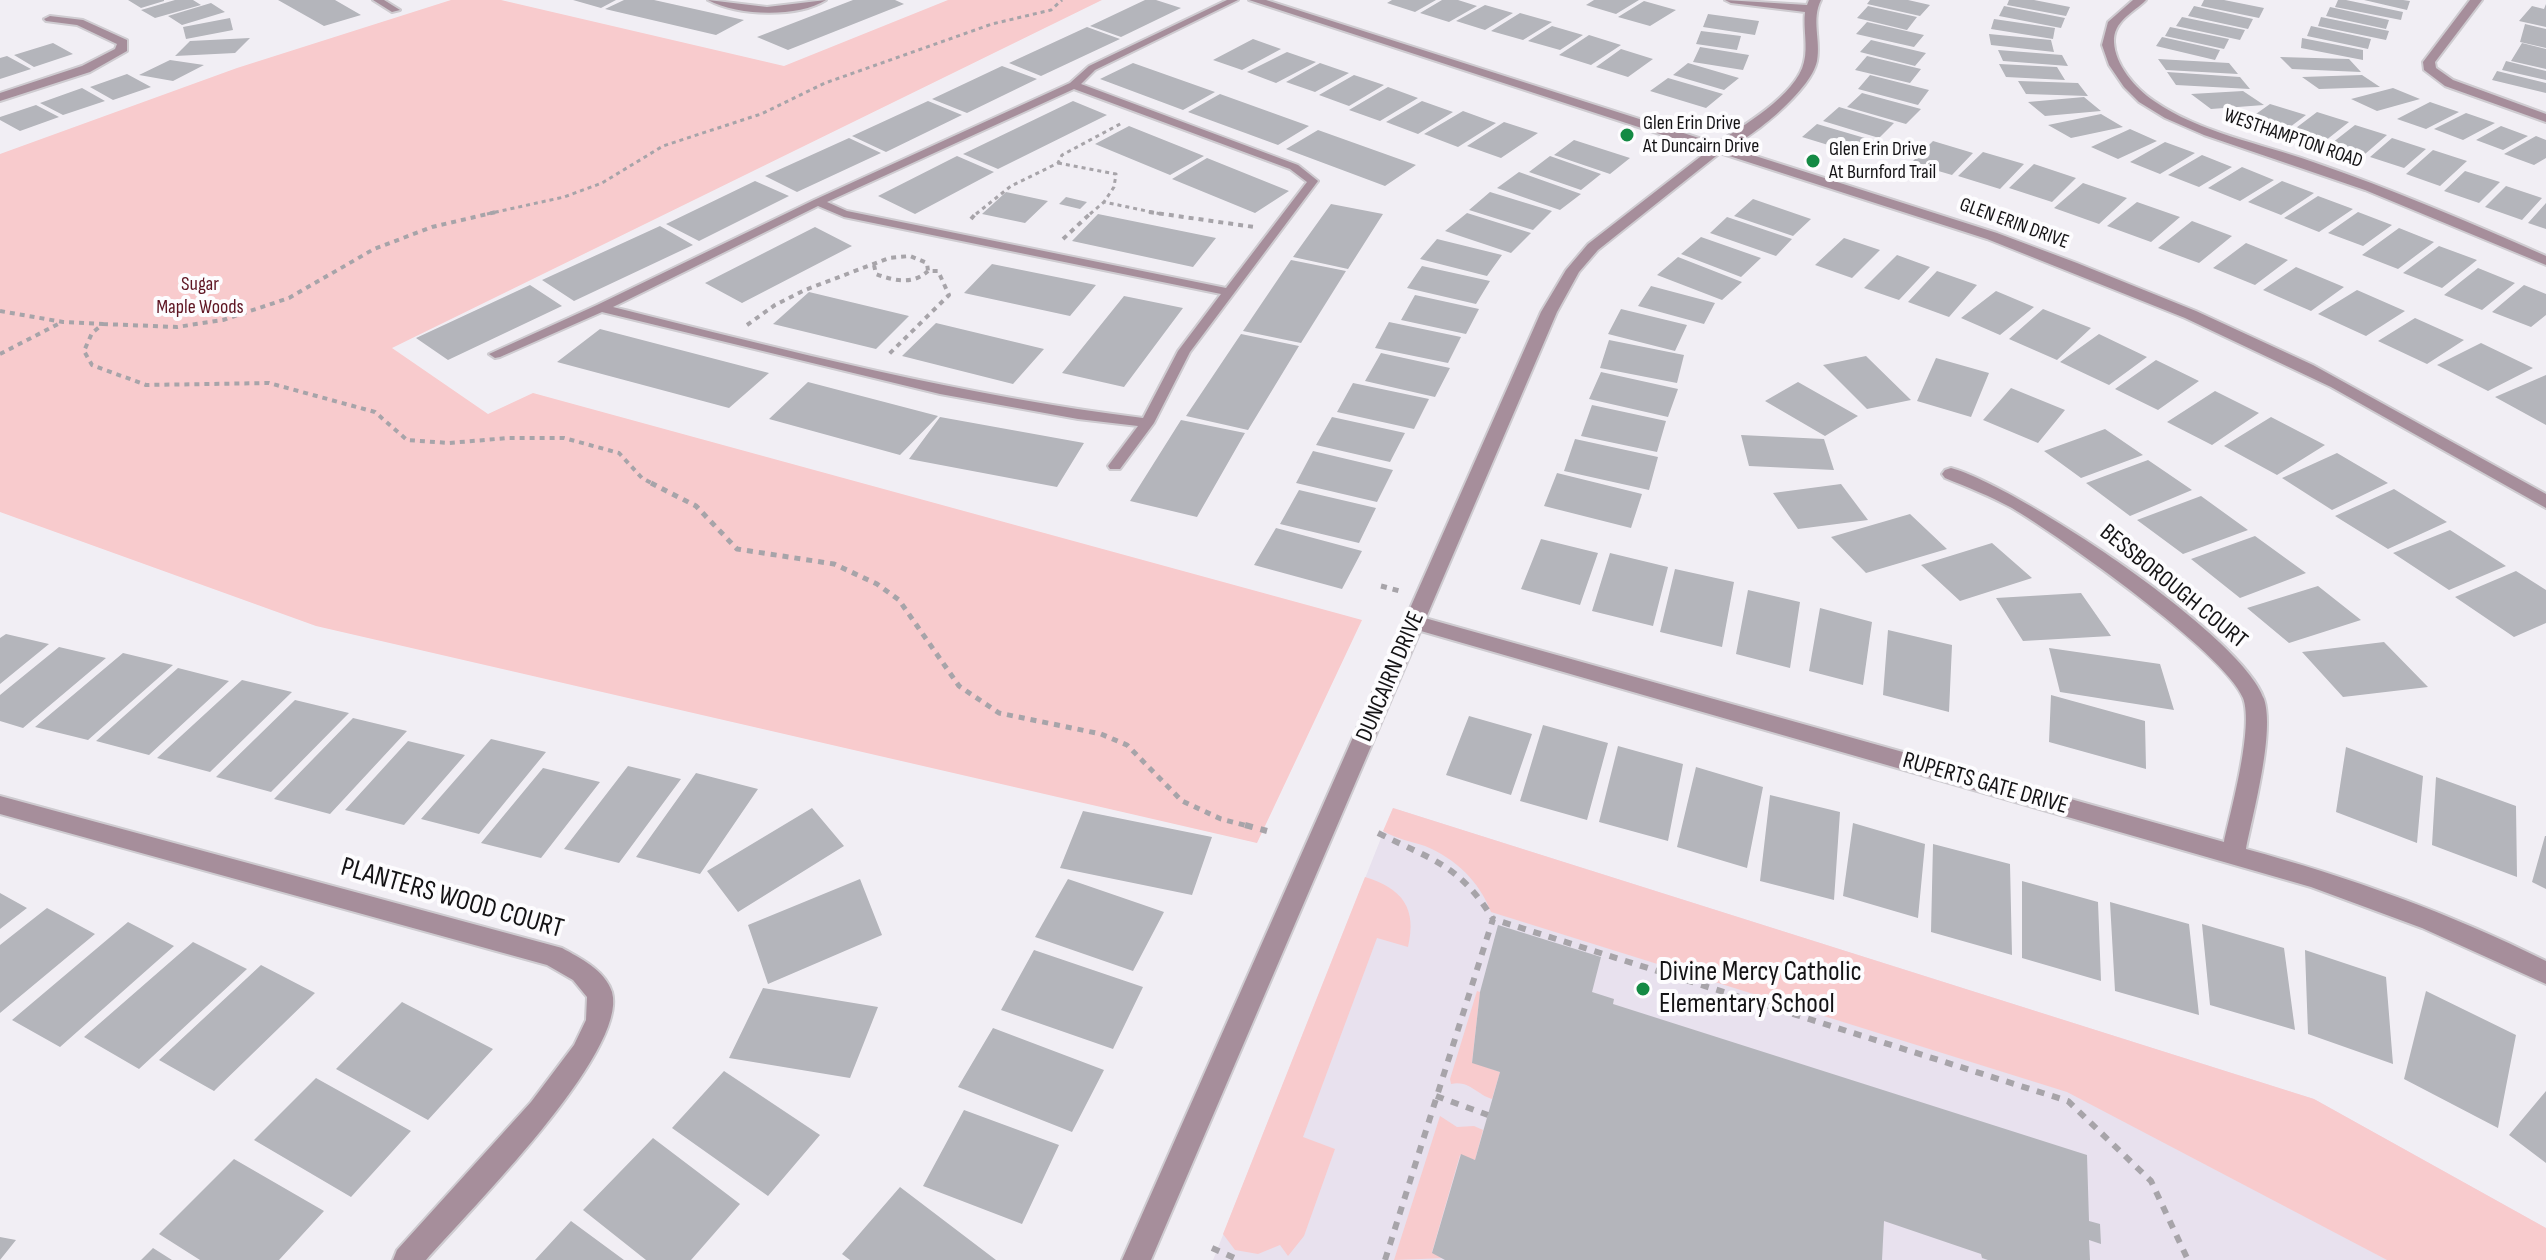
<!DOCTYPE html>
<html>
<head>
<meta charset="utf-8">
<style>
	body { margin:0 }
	canvas { display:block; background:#f1eef4 }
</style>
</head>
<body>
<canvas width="2546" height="1260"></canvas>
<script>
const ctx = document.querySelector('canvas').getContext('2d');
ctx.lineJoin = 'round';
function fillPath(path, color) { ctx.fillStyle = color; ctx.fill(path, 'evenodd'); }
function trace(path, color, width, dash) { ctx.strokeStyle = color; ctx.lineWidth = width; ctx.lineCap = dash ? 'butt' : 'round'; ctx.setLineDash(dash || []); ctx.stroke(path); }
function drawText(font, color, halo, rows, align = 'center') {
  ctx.font = font + ' "Sofia Sans Condensed",sans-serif'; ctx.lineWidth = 8; ctx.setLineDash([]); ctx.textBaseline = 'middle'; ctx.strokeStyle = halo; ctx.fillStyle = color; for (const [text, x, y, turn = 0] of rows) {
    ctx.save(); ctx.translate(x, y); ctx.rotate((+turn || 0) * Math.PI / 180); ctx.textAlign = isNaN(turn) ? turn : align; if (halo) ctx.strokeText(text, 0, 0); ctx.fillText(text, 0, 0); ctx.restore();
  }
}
fillPath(new Path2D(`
	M1393,808l921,291 232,129v32h-1333z`), '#e8e1ee');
fillPath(new Path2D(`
	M451,0h50l283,66 164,-66h154l-710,348 96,66 45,-21 829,227 -105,223 -941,-217 -316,-114v-358l237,-86z
	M1393,808l921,291 232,129v32h-159l-320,-168 -576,-180c-12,-31 -35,-53 -66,-66 -15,-5 -28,-7 -42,-15z
	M1365,877c38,12 52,31 43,70l-31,-9 -74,199 32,12 -31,87 -16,20 -8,-11 -22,9 -23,-4 -12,-16z
	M1477,991l3,1 -8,70 28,10 -8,27c-16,-5 -23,-19 -41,-15l-1,-5z
	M1440,1116l17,11 17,-1 9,4 -8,30 -15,-5 -28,97 14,6 -52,2z`), '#f8cbcd');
fillPath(new Path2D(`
	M128,0h36v1l-23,7z
	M175,0h18l8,5 -46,13 -14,-8z
	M278,0h57l26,15 -37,11z
	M573,0h43l-15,8z
	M624,0h30l90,20 -28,15 -111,-26z
	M853,0h42l9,4 -116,46 -31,-13z
	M1145,0h11l25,8 -60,29 -31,-11z
	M1392,0h44l-21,12 -28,-9z
	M1442,0h16l19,6 -28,16 -29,-9z
	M1594,0h45l-23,14 -30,-9z
	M1870,0h38l22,5 -10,11 -53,-12z
	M2009,0h25l36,7 -4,9 -59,-11z
	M2204,0h20l40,8 -5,10 -58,-12z
	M2338,0h8l57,12 -2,8 -66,-13z
	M2364,0h39l7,1 -3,9z
	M1644,1l32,9 -26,16 -32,-9z
	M211,3l14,9 -43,13 -14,-9z
	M2546,4v23l-27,-6 13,-15 12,3z
	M1485,5l28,8 -28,17 -29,-9z
	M1868,6l49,11 -10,13 -50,-12z
	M2004,6l61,12 -4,10 -62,-12z
	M2194,6l59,13 -5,10 -60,-13z
	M2330,7l59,13 -3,9 -60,-13z
	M1520,13l32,9 -29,18 -32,-9z
	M1708,14l51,7 -4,14 -52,-8z
	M2182,17l63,13 -5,10 -64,-14z
	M2321,17l68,14 -3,9 -68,-14z
	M230,18l3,12 -47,9 -3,-12z
	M1994,19l61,9 -2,11 -62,-10z
	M1867,22l57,13 -10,12 -58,-13z
	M2525,24l21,5v19l-26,-6z
	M1552,26l31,9 -23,15 -32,-9z
	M2311,26l60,13 -3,10 -61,-13z
	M1087,27l33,12 -79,37 -32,-13z
	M2170,27l59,12 -5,10 -59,-13z
	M1701,31l40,5 -4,14 -41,-6z
	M1989,34l62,6 3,12 -63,-7z
	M1589,35l32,10 -30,20 -32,-10z
	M2162,37l58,13 -5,10 -59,-14z
	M250,38l-15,15 -60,3 15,-15z
	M2302,38l61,12v10l-62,-12z
	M1253,39l28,10 -39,21 -29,-10z
	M1871,40l55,13 -11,13 -55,-14z
	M53,43l20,11 -39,13 -20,-12z
	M2522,43l24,6v20l-35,-8z
	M1700,47l49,8 -6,15 -50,-8z
	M1621,49l32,10 -25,18 -32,-10z
	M1998,50l64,5 6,11 -65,-5z
	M1287,52l29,10 -40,21 -29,-11z
	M7,56l24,13 -31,10v-21z
	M1867,56l54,13 -11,14 -55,-13z
	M2280,57l69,2 12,13 -69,-3z
	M2158,59l71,4 9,11 -72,-4z
	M170,60l34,5 -31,16 -34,-6z
	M2506,61l40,10v9l-44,-10z
	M1133,63l82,29 -32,18 -83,-31z
	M1320,63l29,10 -34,19 -29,-10z
	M1688,63l51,15 -15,12 -51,-15z
	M1999,64l58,3 8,13 -59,-3z
	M1002,66l35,13 -70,34 -35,-14z
	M2497,71l49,12v10l-54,-13z
	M2167,72l73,5 10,12 -74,-4z
	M127,74l24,13 -38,13 -23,-13z
	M1354,75l30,10 -35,21 -30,-11z
	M1870,75l59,15 -11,15 -60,-16z
	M2362,75l18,12 -61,2 -17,-12z
	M1668,78l55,16 -17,14 -56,-17z
	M2018,81l60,2 10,13 -62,-2z
	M1388,87l30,11 -38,23 -31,-11z
	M82,88l23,13 -42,14 -23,-12z
	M2393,88l27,11 -43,12 -26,-12z
	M2243,91l21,14 -53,4 -20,-15z
	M1862,93l59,16 -15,15 -59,-17z
	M1220,94l89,32 -31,19 -90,-33z
	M2084,97l17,14 -56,5 -17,-14z
	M928,101l34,14 -76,37 -34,-16z
	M1073,101l34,14 -109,54 -35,-15z
	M1422,101l31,11 -35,22 -32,-12z
	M2430,102l29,10 -33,17 -29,-10z
	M2270,104l36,11 -24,18 -36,-12z
	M36,105l23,12 -39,14 -20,-11v-3z
	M1839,107l55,16 -15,15 -56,-17z
	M1463,111l33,12 -38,24 -34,-13z
	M2317,112l32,10 -29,23 -32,-11z
	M2466,113l29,10 -32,17 -29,-11z
	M2101,114l22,13 -52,11 -23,-13z
	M1504,122l34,11 -37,25 -34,-12z
	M1817,124l58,17 -14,14 -59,-18z
	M2355,125l32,10 -22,19 -33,-11z
	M1129,126l75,30 -34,19 -75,-31z
	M2501,126l27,10 -25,14 -27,-10z
	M2130,129l27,12 -39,18 -27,-12z
	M1318,130l98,35 -31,21 -99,-37z
	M2536,136l10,4v18l-12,7 -30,-11z
	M849,138l32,15 -84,39 -32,-16z
	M2392,138l34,11 -22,19 -34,-11z
	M1574,140l56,18 -20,16 -56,-19z
	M1933,141l40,12 -21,22 -41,-12z
	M2165,142l30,11 -35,21 -30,-12z
	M2433,150l34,11 -27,25 -34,-12z
	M1983,152l41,12 -24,25 -42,-13z
	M2202,155l30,12 -33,20 -31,-12z
	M957,156l37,16 -79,42 -37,-18z
	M1550,156l51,18 -20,16 -52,-18z
	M1207,158l82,33 -34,22 -83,-34z
	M2034,164l42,14 -24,24 -43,-14z
	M2242,167l32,13 -34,21 -32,-13z
	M2465,171l35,11 -21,21 -35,-12z
	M1519,172l62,22 -21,16 -63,-22z
	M755,181l34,15 -90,45 -33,-17z
	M2282,181l32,12 -33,22 -33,-13z
	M2083,183l44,15 -28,26 -45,-16z
	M2506,186l36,12 -20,22 -37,-13z
	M1006,192l42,9 -23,22 -43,-9z
	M1490,192l62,19 -19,19 -64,-20z
	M2318,196l35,13 -34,23 -35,-14z
	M1066,197l21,5 -7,7 -21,-5z
	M1753,199l58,20 -18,17 -59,-20z
	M2137,202l43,15 -29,25 -44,-16z
	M2546,203v26l-18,-6z
	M1331,204l52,10 -35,55 -55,-12z
	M2358,212l34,13 -29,21 -35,-13z
	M1467,213l64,20 -20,20 -66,-22z
	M1098,214l118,24 -23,29 -121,-26z
	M1727,217l65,22 -16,17 -66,-23z
	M2192,221l40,15 -33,27 -41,-15z
	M660,226l33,19 -119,56 -32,-21z
	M815,227l37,19 -110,57 -37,-20z
	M2399,228l35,14 -36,27 -36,-14z
	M1701,237l60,21 -20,19 -60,-23z
	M1844,238l36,12 -28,28 -37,-13z
	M1437,239l65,16 -15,21 -67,-17z
	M2246,243l42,17 -33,25 -42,-17z
	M2439,246l38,14 -35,28 -39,-15z
	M1897,255l33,12 -31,33 -35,-12z
	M1678,257l64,25 -20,18 -65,-25z
	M1291,260l55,11 -45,72 -58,-12z
	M992,264l104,21 -26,31 -106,-23z
	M1422,266l68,15 -14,23 -69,-16z
	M2296,267l48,20 -33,24 -48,-21z
	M2478,268l37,15 -33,27 -38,-15z
	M1937,271l40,14 -28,32 -41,-15z
	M530,285l32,21 -114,54 -32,-22z
	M2524,285l22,9v21l-15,12 -39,-15z
	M1651,286l64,17 -11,21 -66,-18z
	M2357,290l48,21 -39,25 -48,-22z
	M1996,291l38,16 -34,28 -39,-17z
	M809,292l100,24 -33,33 -103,-25z
	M1415,295l64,14 -13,25 -65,-14z
	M1124,296l59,12 -59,79 -62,-14z
	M1621,309l66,16 -12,26 -67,-17z
	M2043,309l48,19 -34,32 -48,-21z
	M2415,318l49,22 -37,24 -49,-23z
	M1389,322l72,15 -13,26 -73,-15z
	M936,323l108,26 -31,35 -111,-28z
	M600,329l169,44 -40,35 -172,-46z
	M1241,334l58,12 -51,84 -62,-14z
	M2099,334l48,23 -38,28 -49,-23z
	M1609,340l75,15 -7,28 -77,-15z
	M2481,343l52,25 -45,23 -51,-26z
	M1381,353l69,15 -15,29 -70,-16z
	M1866,356l45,44 -44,9 -44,-44z
	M1936,358l53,15 -18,44 -54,-16z
	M2156,360l43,21 -41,29 -43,-21z
	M1601,372l77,17 -10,28 -79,-18z
	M2546,375v50l-51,-28z
	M808,382l130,34 -38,39 -131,-36z
	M1798,382l60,34 -33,20 -60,-35z
	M1353,383l76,16 -15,30 -77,-17z
	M2011,388l54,22 -27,33 -55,-23z
	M2215,391l44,22 -47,32 -45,-23z
	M1592,405l74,16 -9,31 -76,-16z
	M940,417l144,26 -27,44 -148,-28z
	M1332,417l73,16 -15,29 -74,-17z
	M2271,417l54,28 -48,30 -53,-29z
	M1181,420l64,13 -48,84 -67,-16z
	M2105,429l38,26 -62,23 -37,-27z
	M1741,435l83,4 10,31 -85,-4z
	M1575,439l83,18 -9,33 -85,-19z
	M1313,451l80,19 -16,32 -81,-19z
	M2337,453l51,30 -56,27 -50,-32z
	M2148,460l44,30 -62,26 -44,-33z
	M1557,473l85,21 -11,34 -87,-22z
	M1841,484l27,36 -70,9 -25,-36z
	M2394,489l53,33 -59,27 -53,-33z
	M1299,490l77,18 -17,35 -79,-19z
	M2201,496l47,34 -65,24 -46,-34z
	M1910,514l37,35 -81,24 -35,-36z
	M1276,528l86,23 -20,38 -88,-24z
	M2450,530l56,36 -57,24 -56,-37z
	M2255,536l51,37 -66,25 -49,-39z
	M1541,539l57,14 -18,52 -59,-16z
	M1992,543l40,35 -72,23 -39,-36z
	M1610,553l58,14 -15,59 -61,-15z
	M1675,569l59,13 -12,65 -62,-15z
	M2516,571l30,19v33l-32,14 -59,-40z
	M2318,586l43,34 -72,23 -42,-35z
	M1748,590l52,12 -10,66 -54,-14z
	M2081,593l30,43 -88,5 -27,-43z
	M1820,608l52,14 -9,63 -54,-14z
	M1888,630l64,15 -3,67 -66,-17z
	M6,634l43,10 -49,40v-46z
	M2384,642l44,45 -85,10 -41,-45z
	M59,647l47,11 -83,70 -23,-7v-26z
	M2049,648l111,16 14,46 -114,-18z
	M123,653l50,12 -85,75 -53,-13z
	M178,668l51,13 -80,74 -53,-14z
	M242,680l50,12 -82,80 -53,-14z
	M2051,695l94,26 1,48 -97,-27z
	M295,700l54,13 -78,79 -55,-15z
	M1469,716l63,18 -21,61 -65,-20z
	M353,718l54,13 -77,83 -56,-15z
	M1543,725l65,18 -21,77 -67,-19z
	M491,739l55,13 -67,82 -58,-15z
	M408,741l57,14 -61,70 -59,-15z
	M1618,746l65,18 -15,77 -69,-19z
	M2346,747l77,29 -6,67 -81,-31z
	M628,766l53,13 -62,84 -55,-14z
	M1696,767l67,20 -16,81 -70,-21z
	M543,768l57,14 -59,76 -60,-15z
	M696,773l62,16 -58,85 -64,-17z
	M2436,777l80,29 1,71 -85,-32z
	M1770,795l70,17 -6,88 -74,-19z
	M812,808l32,38 -106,66 -31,-41z
	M1083,811l129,26 -20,58 -132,-27z
	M1853,823l72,21 -7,74 -75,-22z
	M2545,836h1v53l-14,-7z
	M1933,844l77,20 2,91 -81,-23z
	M860,879l22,56 -114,49 -20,-59z
	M1068,879l96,33 -31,59 -98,-34z
	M2022,881l76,21 3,79 -79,-23z
	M0,893l27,15 -27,21z
	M2110,902l79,22 10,91 -84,-24z
	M47,908l48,26 -95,79v-68z
	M128,922l46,24 -114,101 -48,-27z
	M2202,924l82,24 11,82 -85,-25z
	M1498,925l103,32 -9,35 22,7 -1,5 474,151 2,66 11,3 1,20 -12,-4 1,20h-102l-6,-2 -1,-4 -97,-33 -2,39h-437l-13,-7 29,-99 14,6 25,-88 -28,-9 8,-71z
	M193,942l54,27 -108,100 -55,-32z
	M1034,950l109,37 -30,62 -112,-39z
	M2305,950l81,27 7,87 -85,-30z
	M261,965l54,28 -101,98 -55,-31z
	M763,988l115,19 -28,71 -121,-20z
	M2426,991l90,44 -18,93 -94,-49z
	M402,1002l91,47 -65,71 -92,-51z
	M993,1028l111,42 -32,62 -114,-45z
	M724,1071l96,64 -52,61 -96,-68z
	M316,1078l95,53 -60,66 -97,-57z
	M2546,1091v72l-37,-28z
	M964,1110l95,35 -37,79 -99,-38z
	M653,1138l87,66 -49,56h-45l-63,-50z
	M234,1159l90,52 -45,49h-79l-41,-26z
	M900,1187l96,73h-146l-8,-6z
	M571,1221l53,39h-89z
	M0,1237l16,3 -16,20z
	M153,1248l19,12h-31z`), '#b4b5bb');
const service = new Path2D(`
	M373,0h11l16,10 -8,2z
	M708,0l59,7 59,-7c-29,18 -88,16 -118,0z
	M1227,0h11l-143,70 -14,14 217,81 20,16 -128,171 -36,71 -34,46h-10l-2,-3 30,-40 -60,-7 -138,-25 -338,-82 -102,45 -5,1 -6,-4 108,-49 217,-105 256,-117 19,-17zM1074,89l216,80 17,13 -81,106 -379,-77 -20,-9zM818,206l26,11 377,77 -43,57 -35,67c-180,-22 -355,-67 -530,-111z`);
const minor = new Path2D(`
	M1725,0l82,5 2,-5h12c-10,20 0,40 -4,61 -6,30 -70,82 -98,91l-5,-1v-6c27,-18 83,-50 90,-83 4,-16 -1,-34 1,-50l-74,-9z
	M2133,0h13c-13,13 -33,21 -32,42 1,23 21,46 40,59 46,32 106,42 159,61 79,27 156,60 233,94v9l-181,-75 -161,-55 -39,-17 -26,-16 -15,-15 -15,-22 -7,-20 6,-23z
	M2470,0h12l-47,62 1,6 17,12 93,34v8l-101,-36 -21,-16 -1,-8z
	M50,16l33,4 44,20v11l-37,21 -90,29v-8l82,-27 33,-17 2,-5 -40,-19 -31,-4 -2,-2z
	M1951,468c66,18 292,167 313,231 11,33 -11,114 -18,150 103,28 204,64 300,112v23l-124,-56 -111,-41 -897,-258 -10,-7 10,-7 810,227c7,-32 30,-115 19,-144 -19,-46 -184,-162 -231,-190 -22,-12 -45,-21 -67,-30l-3,-4 3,-4z
	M0,796l562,152c18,10 43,22 50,44 17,60 -145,221 -186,268h-33l4,-10 134,-148 43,-57 12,-25 1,-23 -14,-17 -26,-15 -547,-151z`);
const tertiary = new Path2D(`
	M1249,0h17l731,233 80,30 119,48 117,54 233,129v14l-215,-121 -146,-69 -198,-79 -267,-86 -122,97 -19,22 -22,40 -406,948h-29l419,-948 25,-42 22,-26 121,-94z`);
trace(service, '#cecbd0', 4);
trace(minor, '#cecbd0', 4);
trace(tertiary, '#cecbd0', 4);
trace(new Path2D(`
	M1058,163l58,11 -2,13 -10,15 57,12
	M487,214l77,-17 38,-14 61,-37 98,-32 64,-31 167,-59 59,-14 11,-10
	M976,214l35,-28 47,-23 4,-8 60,-32
	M1090,214l14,-12`), '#a7a4a9', 3, [4, 4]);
trace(new Path2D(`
	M1149,212l105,15
	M971,219l6,-7
	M1063,239l29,-27
	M874,265l2,9c18,7 37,11 52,-3
	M0,311l63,11 40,2 -11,9 -8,18 8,14 54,20 123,-2 106,29 32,28 42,3 59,-5h56l55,15 23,25 13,7
	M103,324l74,3 46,-7 66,-22 85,-49 58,-22 64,-15
	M747,325l28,-20 30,-15 84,-32 21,-2 17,7 1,8h10l11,24 -62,61
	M0,354l62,-32`), '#a7a4a9', 4, [5, 5]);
trace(new Path2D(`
	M651,483l45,23 41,43 97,15 43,20 22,16 60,86 40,27 102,21 26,11 55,56 39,18 31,8
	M1381,586l19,5`), '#a7a4a9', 5, [6, 6]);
trace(new Path2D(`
	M1245,825l22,6
	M1378,833c54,27 81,31 115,86
	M1436,1096l52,19
	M1212,1248l27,12
	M1385,1260l108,-341 575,182 83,80 37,79`), '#a7a4a9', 6, [8, 8]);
fillPath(service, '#a68e9b');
fillPath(minor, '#a68e9b');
fillPath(tertiary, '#a68e9b');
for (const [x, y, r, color] of [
	[1627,135,8,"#148a44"],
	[1813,161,8,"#148a44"],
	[1643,989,8,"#148a44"]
]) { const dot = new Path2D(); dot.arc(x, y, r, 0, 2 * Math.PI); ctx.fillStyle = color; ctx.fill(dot); trace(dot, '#fdfcfe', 3); }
drawText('20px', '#141315', '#fdfcfe', [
	["Glen Erin Drive",1643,124],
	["At Duncairn Drive",1643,147],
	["Glen Erin Drive",1829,150],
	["At Burnford Trail",1829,173]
], 'left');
drawText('20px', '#141315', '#fdfcfe', [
	["WESTHAMPTON ROAD",2293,139,19],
	["GLEN ERIN DRIVE",2014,224,20]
]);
drawText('20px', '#5e1522', '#fdfcfe', [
	["Sugar",200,285],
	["Maple Woods",200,308]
]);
drawText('24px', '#141315', '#fdfcfe', [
	["BESSBOROUGH COURT",2173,587,39],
	["DUNCAIRN DRIVE",1391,677,-67],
	["RUPERTS GATE DRIVE",1985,784,16]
]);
drawText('28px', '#141315', '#fdfcfe', [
	["PLANTERS WOOD COURT",452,899,16]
]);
drawText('28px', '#141315', '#fdfcfe', [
	["Divine Mercy Catholic",1659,973],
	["Elementary School",1659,1005]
], 'left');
</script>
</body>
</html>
